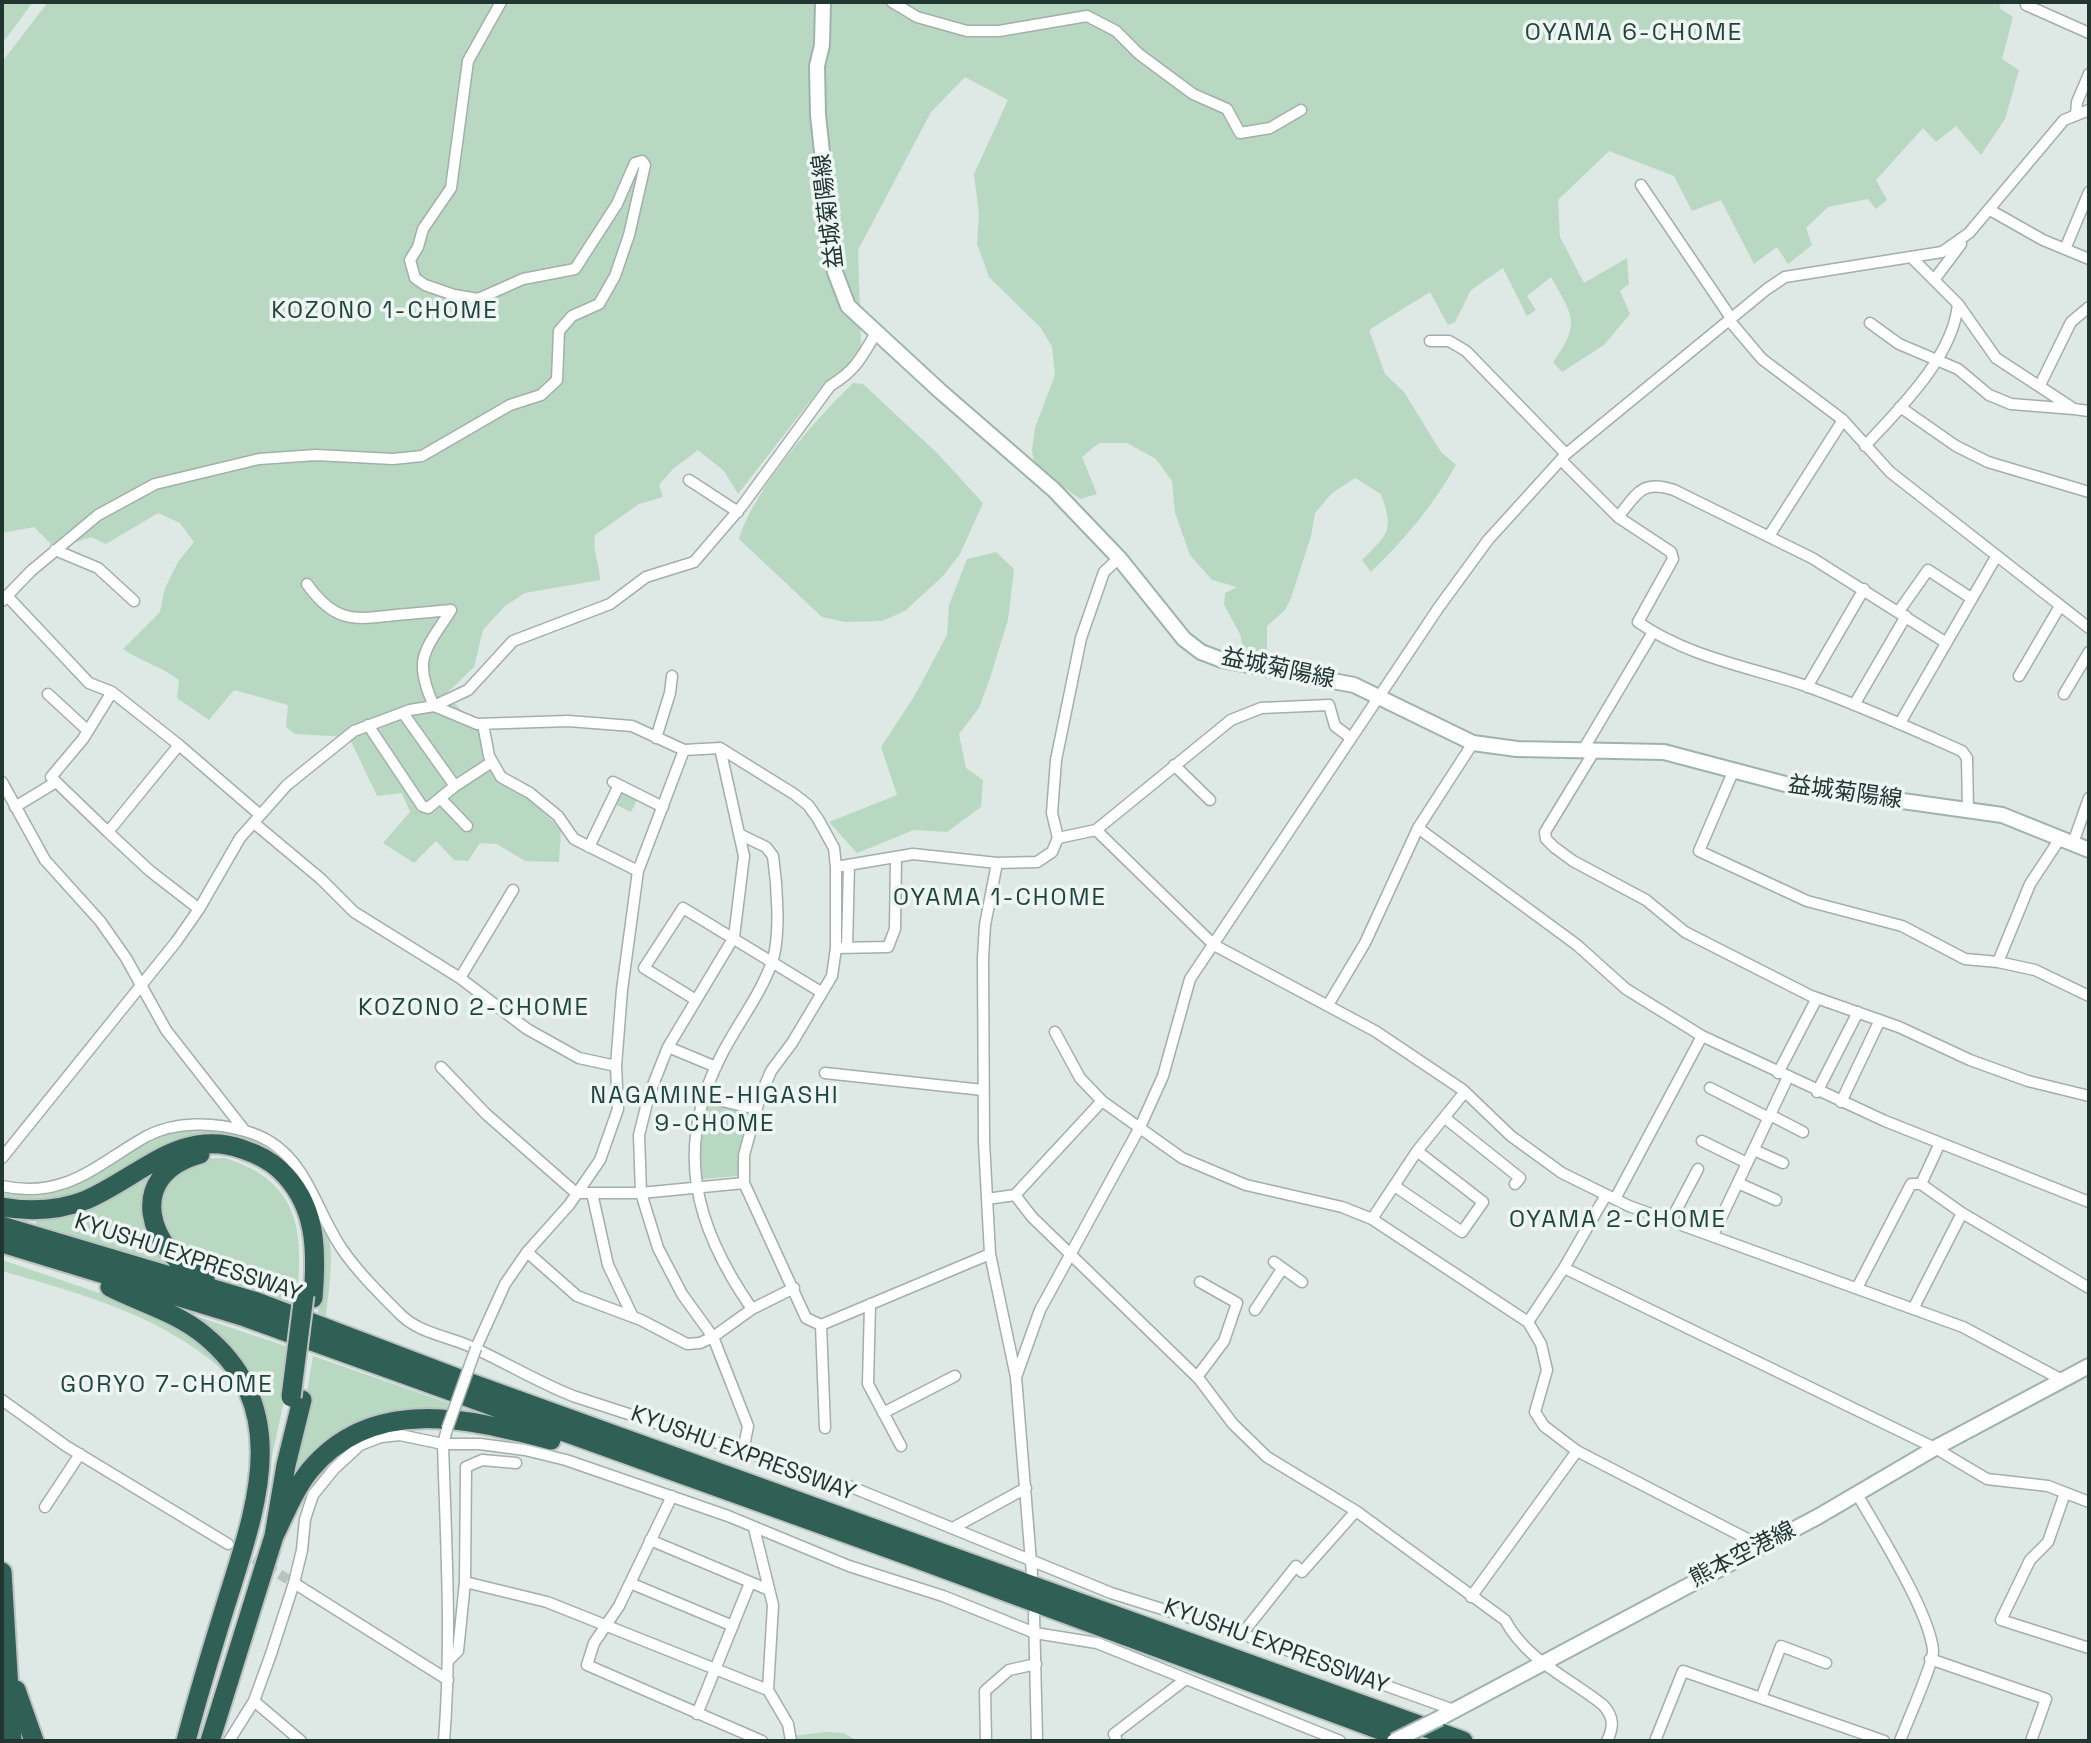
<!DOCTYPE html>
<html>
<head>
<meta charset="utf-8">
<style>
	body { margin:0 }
	#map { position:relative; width:2091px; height:1743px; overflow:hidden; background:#dee8e4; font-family:"Space Grotesk",sans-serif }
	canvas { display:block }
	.frame { position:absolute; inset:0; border:4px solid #213631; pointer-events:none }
</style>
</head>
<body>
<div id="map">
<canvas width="2091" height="1743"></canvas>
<div class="frame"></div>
</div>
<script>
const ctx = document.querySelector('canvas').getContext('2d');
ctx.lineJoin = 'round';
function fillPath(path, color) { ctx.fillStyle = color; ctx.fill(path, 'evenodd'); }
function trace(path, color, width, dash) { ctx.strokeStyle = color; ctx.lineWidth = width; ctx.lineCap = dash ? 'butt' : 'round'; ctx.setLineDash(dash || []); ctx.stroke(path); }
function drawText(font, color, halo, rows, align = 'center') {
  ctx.font = font + ' "Space Grotesk","Noto Sans JP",sans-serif'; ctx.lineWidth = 7; ctx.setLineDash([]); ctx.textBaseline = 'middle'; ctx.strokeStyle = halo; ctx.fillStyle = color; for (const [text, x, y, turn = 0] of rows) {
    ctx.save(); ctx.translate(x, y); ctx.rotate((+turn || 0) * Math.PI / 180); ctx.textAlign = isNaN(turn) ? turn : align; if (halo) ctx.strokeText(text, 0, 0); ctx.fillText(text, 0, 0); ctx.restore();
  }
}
fillPath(new Path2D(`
	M2,2h31l-31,42z
	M48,2h1954l-3,6 14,9 -11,42 17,11 -14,49 -24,36 -25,-29 -20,16 -13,-14 -47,52 11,20 -11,9 -8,-10 -40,8 -22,21 6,17 -24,19 -11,-17 -23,17 -33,-64 -29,11 -18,-35 -65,-25 -51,49 2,37 24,46 43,-25 2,26 -9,7 10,23 -26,31 -42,27 -9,-10c29,-39 19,-47 -2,-85l-24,19 9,14 -9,6 -24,-48 -32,22 -16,32 -7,3 -18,-33 -61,38 16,44 19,18 37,60 15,13c-24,42 -51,74 -85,107l-9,-12c27,-27 32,-29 19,-66l-26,-16 -23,15 -17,20 -4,23 -20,62 -6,12 -18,16v36l-21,-1 -6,-27 -16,-29 1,-12 12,-6 -25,-7 -22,-25 -15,-42 -3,-32 -16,-22 -29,-16h-28l-17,14 15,37 -17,5 -45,-33 -3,-15 3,-23 20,-53 -3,-28 -11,-19 -52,-51 -12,-33 2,-29 -5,-41 34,-74 -43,-23 -34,35 -73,138 3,96 -15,21 -21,15 -87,112 -14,-23 -26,-21 -25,19 -14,16 4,12 -24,7 -44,31c-3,16 5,29 5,45l-75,13 -20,13 -22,24 -9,37 -28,27 33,36 6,28 15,23 28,17 33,31 -2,33 -34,-1 -28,-17 -17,-1 -12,18 -14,-1 -18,-19 -22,22 -31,-20 27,-31 -8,-19 -25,3 -28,-59 -54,-3 -9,-7 2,-22 -54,-15 -25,30 -32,-22 2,-18c-18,-14 -37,-18 -56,-31l37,-37 5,-24 13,-26 16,-20 -14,-19 -22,-10 -52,31 -15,-7 -35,12 -22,-22 -32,6v-471z
	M853,383l10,1 74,69 46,50 -23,51 -17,22 -38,35 -23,10 -37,1 -23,-5 -83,-78c16,-51 75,-118 114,-156z
	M996,552l18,17 -6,51 -18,58 -11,30 -20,26 7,34 17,12 -2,27 -34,25 -33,-2 -57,23 -28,-31 68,-27 -16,-48 34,-52 32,-60 2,-30 18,-46z
	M621,789l17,9 -7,14 -17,-8z
	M712,1103l35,10 2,4 -8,30 -2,29 -39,3c-1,-21 -6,-61 12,-76z
	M206,1127c54,9 75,22 103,69 8,13 16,29 20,44 5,18 -1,56 -3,76l-8,-3 4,-47 -2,-37 -75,-87 -115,26 -68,33 -60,1v-11c94,13 121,-58 204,-64z
	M225,1158c78,25 79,76 71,148l-86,-31 -23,-13 -29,-47v-12l10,-25 32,-19z
	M158,1162l-11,39 38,73 -150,-47 2,-11z
	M2,1260l141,48 62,33 30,41c-63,-64 -149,-87 -233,-111z
	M169,1307l122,41 -5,44 -18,82 -13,-85z
	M313,1356l164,57 -2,4h-89l-94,69z
	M826,1732l17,1 15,8h-67l2,-5z`), '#b9d8c2');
trace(new Path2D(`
	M241,1551l53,32`), '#b8c4c0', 10, [10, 5]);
const street = new Path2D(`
	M892,2l25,15 50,14h32l88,-15 29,15 23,23 54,40 34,15 13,24 30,-5 31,-18
	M2026,5l63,28
	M2076,115l1,-13 12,-28
	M1641,185l90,133
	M1990,210l53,30 46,19
	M2065,249l24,-57
	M1934,280l27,-36
	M1729,320l33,39 81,61 47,52 199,156
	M1870,323l29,21 59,25 31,26 22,9 63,5 -78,-51 -38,-54
	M1430,341h19l17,10 100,103
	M2040,385l31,-63 18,-15
	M1900,407l56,39 32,16 101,30
	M2074,409l15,2
	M1865,446c35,-38 88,-89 93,-142l-47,-47
	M1561,460l57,57 53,35 2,7 -35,63c48,34 111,45 165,63 54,19 107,43 159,66l5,7 1,52
	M689,480l49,32
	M1618,517c19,-23 23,-38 56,-27l138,68 133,84
	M1769,536l74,-116
	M55,550l43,18 36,33
	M307,584c28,39 46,36 89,31 18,-2 36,-3 55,-5 -26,41 -39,48 -17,96l43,18 91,-3 64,5 52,24 36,-2 74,46 14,11 10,14 16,29 2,19v81l-4,28 -40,67 -21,28 -11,26 -16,58v28l62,135 15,7 169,-71
	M8,597l81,86 23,9 67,53 80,69
	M2,601l29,-30 67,-56 57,-31 104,-25 57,-4 77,4 29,-3 88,-51 31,-10 16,-15 2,-49 13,-15 27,-12 16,-28 14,-41 16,-70 -3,-4 -7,2 -18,41 -42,65 -52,10 -45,20 -24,-4 -29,-10 -10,-7 -5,-18 8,-13 5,-18 28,-41 17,-127 33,-59
	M1899,611l29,-41 43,28
	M2019,676l41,-70
	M1807,687l57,-98
	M48,694l39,36
	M2064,694l25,-42
	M1854,705l52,-89
	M403,713l52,73
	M1900,723l96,-166
	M483,724l6,32 12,21 29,16 28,23 16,23 64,32
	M368,725l54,81 6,2 27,-22 37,-24
	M656,738l14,-45 2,-17
	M179,745l-71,87 42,39 49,38
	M720,748l24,108 -10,81 -66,110 -19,48 -10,40 2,58 17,55 24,46 31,43 35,89 -5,26
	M1583,750l70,-118
	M1595,750l-50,82 1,7 8,8 19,14 73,39 39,32 126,64 88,31 71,33 58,21 61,15
	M1174,765l36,35
	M1733,772l-34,79 108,50 95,25 63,33 33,3 32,-78 31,-47
	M2,782l43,78 55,61 26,37 40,72 79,101
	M613,782l50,25
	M441,799l26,27
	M15,807l41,-25
	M254,823l67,56 33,33 106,66 67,51 52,29 37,8
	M1418,828l159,117 49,44 76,47 183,85 204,81
	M1096,830l118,115 161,86 88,59 48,46 51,37 67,33 334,121 101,54
	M108,832l-57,-55 32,-38 29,-47
	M739,834l27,13 7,9c4,28 8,80 -1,106 -12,34 -35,62 -51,94 -48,93 -26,171 31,253
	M1058,838l-6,-25 4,-53 25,-122 23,-66 15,-14
	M2073,843l16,-45
	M589,847l30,-62
	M997,863l-12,62 -2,33 1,184 6,112 26,123 16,197
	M836,867l77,-13 84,9 40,-1 15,-10 6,-14 38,-8 135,-110 30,-12 68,-3 6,21 16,12
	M836,948l52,-1 7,-18 1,-72
	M847,948l2,-83
	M1998,962l37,8 54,26
	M460,978l53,-88
	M696,1000l-52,-32 39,-60 138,84
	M1328,1005l37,-62 53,-115 55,-85
	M1055,1032l25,46 22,23
	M668,1047l48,20
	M441,1067l45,47 90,79h65l103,-10
	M825,1073l158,17
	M1778,1073l39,-75
	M1710,1088l59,30
	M1817,1092l41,-80
	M705,1097l51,12
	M1841,1102l39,-82
	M1770,1115l33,17
	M1445,1118l75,60 -5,6
	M1702,1141l45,22
	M1754,1150l29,13
	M2,1158l174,-216 23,-33 41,-71 47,-53 67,-54 56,-21 24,-4 34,-16 45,-49 97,-37 36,-27 48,-15 48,-56 88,-120c26,-16 31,-28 46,-53
	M1738,1183l38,17
	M2,1186c63,14 95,-22 145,-50 29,-15 67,-14 98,-5 60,16 67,74 97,118 15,22 37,44 56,63 21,23 54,24 80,38 32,15 62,33 95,46l271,88 267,109 131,41 212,76
	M1396,1187l66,45 21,-30 -66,-51
	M592,1193l16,72 25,52
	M1015,1195l17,22 167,162 34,45 34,33 89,54 149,109c22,41 63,57 98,85 11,12 11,22 4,36
	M987,1199l28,-4 87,-94 80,57 64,27 96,22 30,12 156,103 13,22 6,26 -12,42 9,14 33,25 184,95
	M1615,1199l87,-163
	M1962,1213l127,75
	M1372,1219l45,-68 47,-58
	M1671,1220l27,-51
	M1713,1235l75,-158
	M527,1252l50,44 64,24 46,24 13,-1 13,-6 39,-28 42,-21
	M1274,1262l28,20
	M1564,1268l42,-73
	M1857,1288l54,-104h10l19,-41
	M870,1304l-2,80 33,62
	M1913,1309l49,-96 -41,-29
	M1255,1310l27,-41
	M1528,1322l36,-54 371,180 52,31 61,7 41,16
	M821,1325l4,103
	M476,1348l29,-64 22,-32 42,-47 31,-45 18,-51 -2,-43 6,-76 16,-119 46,-121
	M1016,1377l24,-67 100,-183 23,-51 27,-97 249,-372 49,-67 78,-86 201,-165 18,-12 157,-25 27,-19 95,-113 25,-10
	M1197,1377l27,-36 13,-38 -37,-21
	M2,1400l64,46 162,98
	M883,1413l72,-37
	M2065,1493l-17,49 -18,18 -29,60 88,28
	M1857,1494c20,35 72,117 76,156 1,13 -27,74 -33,91
	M672,1496l-53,110 -25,37 -7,22 175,76
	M45,1507l35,-53
	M754,1528l19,77 -5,85 20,34 3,17
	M953,1528l73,-40
	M650,1540l119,50
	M465,1582l1,-115 16,-7 34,3
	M294,1583l154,97
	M630,1583l103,43
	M1471,1597l106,-146
	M1034,1614l3,127
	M1242,1634l54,-68 6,6 54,-61
	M1930,1659l116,40 -15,42
	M449,1660l9,-9 7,-69 82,20 221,88
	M1761,1698l20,-52 45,17
	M254,1701l47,40
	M697,1714l53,-131
	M229,1741l25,-40 17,-47 23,-71 8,-33 3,-31 8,-24 21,-26 26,-24 21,-8 19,-2 43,9h37l45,6 41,10 162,56 121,50 94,30 92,37 62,10 243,98
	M444,1741c8,-101 2,-197 -1,-297l4,-15
	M986,1741l-1,-50 24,-21 27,-6
	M1117,1741l-3,-7 72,-55
	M1655,1741l28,-70 201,70`);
const secondary = new Path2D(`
	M823,2l-1,43 -5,21 1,49 17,157 13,34 92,85 114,99 65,68 65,81 17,13 21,8 132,25 119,58 44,6 147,3 125,33 213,30 87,35
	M1440,1718l379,-202 116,-68 154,-82`);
const highway = new Path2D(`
	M200,1154c-76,21 -53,97 5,125
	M2,1207c28,5 56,4 84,-7 52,-22 95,-73 156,-51 15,5 26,10 37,20 38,35 38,81 34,129
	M2,1226l252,75 216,82 993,358
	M2,1243l243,74 670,241 495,183
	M110,1287c31,16 66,25 94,48 91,74 51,175 22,269 -14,45 -28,91 -40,137
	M274,1536c11,-22 20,-46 36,-66 63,-76 159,-51 241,-30
	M2,1572l10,169
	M16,1690l18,51
	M210,1741l64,-205 12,-71 16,-65`);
trace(street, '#a2afab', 13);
trace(secondary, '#9eb3ac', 18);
trace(highway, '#bcc3c1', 23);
trace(street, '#fff', 10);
trace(secondary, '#fff', 14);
trace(highway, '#305f56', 19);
const streetBridge = new Path2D(`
	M447,1429l29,-81`);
const secondaryBridge = new Path2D(`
	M1394,1741l46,-23`);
const highwayBridge = new Path2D(`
	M291,1397l13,-102`);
trace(streetBridge, '#a2afab', 13, []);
trace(secondaryBridge, '#9eb3ac', 18, []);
trace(highwayBridge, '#bcc3c1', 23, []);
trace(streetBridge, '#fff', 10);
trace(secondaryBridge, '#fff', 14);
trace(highwayBridge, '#305f56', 19);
drawText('23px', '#213631', '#eef5f2', [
	["益城菊陽線",829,211,-97],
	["益城菊陽線",1278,669,12],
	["益城菊陽線",1845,793,8],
	["KYUSHU EXPRESSWAY",188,1258,18],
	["KYUSHU EXPRESSWAY",743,1454,20],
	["熊本空港線",1743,1555,-27],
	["KYUSHU EXPRESSWAY",1276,1647,20]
]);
ctx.letterSpacing = '2px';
drawText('24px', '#1f463d', '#eef5f2', [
	["OYAMA 6-CHOME",1634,33],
	["KOZONO 1-CHOME",385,311],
	["OYAMA 1-CHOME",1000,898],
	["KOZONO 2-CHOME",474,1008],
	["NAGAMINE-HIGASHI",715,1096],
	["9-CHOME",715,1124],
	["OYAMA 2-CHOME",1618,1220],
	["GORYO 7-CHOME",167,1385]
]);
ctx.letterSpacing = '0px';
</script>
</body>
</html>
